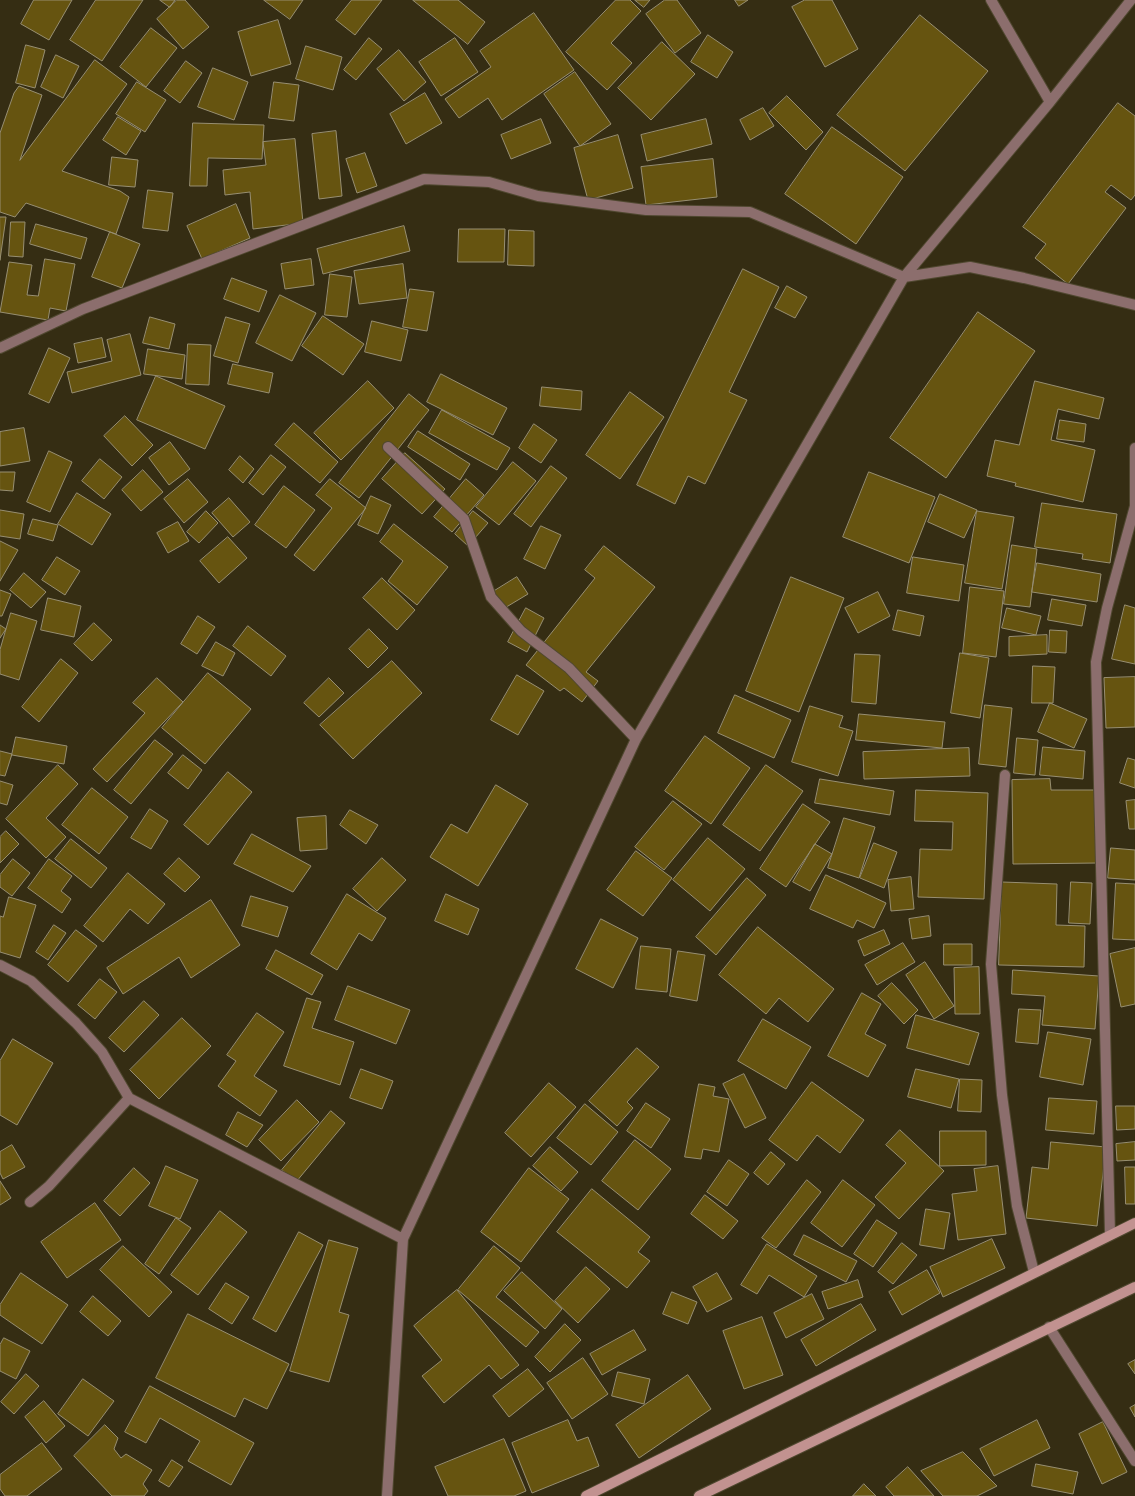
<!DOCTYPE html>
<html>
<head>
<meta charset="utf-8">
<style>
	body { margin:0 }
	canvas { display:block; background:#352d13 }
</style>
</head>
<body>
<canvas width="1135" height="1496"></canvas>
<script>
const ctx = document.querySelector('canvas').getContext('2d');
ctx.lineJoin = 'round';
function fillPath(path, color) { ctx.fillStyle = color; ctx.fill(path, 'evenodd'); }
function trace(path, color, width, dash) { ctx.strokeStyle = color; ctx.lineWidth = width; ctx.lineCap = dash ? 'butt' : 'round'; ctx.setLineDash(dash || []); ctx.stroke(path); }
const building = new Path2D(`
	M34,0h38l-23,40 -28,-16z
	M96,0h47l-41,61 -32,-21z
	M160,0h15l-5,7z
	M177,0h8l24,27 -26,22 -26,-30z
	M264,0h39l-13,19z
	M352,0h30l-27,35 -19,-15z
	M413,0h45l27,22 -17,22z
	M616,0h14l11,11 -30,32 21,20 -25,27 -41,-38z
	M635,0h15l-6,7z
	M665,0h12l24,33 -26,20 -29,-39z
	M735,0h13l-9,6z
	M805,0h27l26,49 -33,18 -33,-60z
	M534,13l40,57 -72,50 -14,-22 -29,20 -14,-19 46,-32 -11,-16z
	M920,15l68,56 -83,100 -68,-56z
	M278,20l13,44 -40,12 -13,-44z
	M151,28l26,20 -31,39 -26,-20z
	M708,35l25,17 -16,26 -26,-16z
	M369,38l13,11 -26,31 -12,-10z
	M455,38l23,34 -37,24 -22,-34z
	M662,42l33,32 -44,46 -33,-32z
	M26,45l19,5 -10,38 -19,-5z
	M306,46l36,11 -9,33 -37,-11z
	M399,50l27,32 -22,19 -27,-32z
	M56,55l23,11 -16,32 -22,-11z
	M95,60l32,24 -65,87 58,20 9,6 -13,37 -90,-31 -11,14 -15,-5v-79l14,-40 5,-7 23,9 -22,65z
	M186,61l16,12 -22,30 -16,-12z
	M213,68l35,14 -14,38 -36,-13z
	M575,72l36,52 -31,22 -36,-52z
	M137,82l29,18 -21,32 -29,-18z
	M274,82l25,3 -5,36 -25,-3z
	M425,93l17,30 -36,21 -16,-30z
	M787,96l36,36 -17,18 -37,-37z
	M1118,103l17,13v79l-4,5 -20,-15 -6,7 21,16 -58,76 -33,-26 11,-14 -23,-17z
	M763,108l11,18 -24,14 -10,-20z
	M118,117l23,14 -15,24 -23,-15z
	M541,119l10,24 -40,16 -10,-24z
	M706,119l6,25 -65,17 -6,-26z
	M193,123l71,2 -2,34 -54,-1 -1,28h-17z
	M832,127l71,50 -47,67 -71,-50z
	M336,131l6,65 -23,3 -7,-65z
	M618,135l15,53 -45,12 -14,-52z
	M295,139l8,84 -50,6 -3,-37 -25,3 -2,-25 43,-5 -3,-23z
	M365,153l12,33 -20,7 -11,-34z
	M112,157l26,3 -3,27 -26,-2z
	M713,159l4,38 -71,8 -5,-38z
	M148,190l25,3 -5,38 -25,-3z
	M236,204l14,34 -48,21 -15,-33z
	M0,217h6l-6,43z
	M11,222h14l-2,35 -14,-1z
	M36,224l51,14 -6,21 -51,-15z
	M404,226l6,25 -87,23 -6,-25z
	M459,229h46l-1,33h-46z
	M509,230l25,1v35l-26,-1z
	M110,232l30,12 -18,44 -30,-11z
	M45,259l30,5 -9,47 -16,-3 -2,12 -48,-8 9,-50 23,3 -5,30 11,1z
	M311,259l3,26 -29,4 -4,-25z
	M403,264l4,34 -48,6 -5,-33z
	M743,269l36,18 -50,105 18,8 -42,84 -17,-8 -13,28 -38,-19z
	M330,274l22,3 -5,40 -22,-2z
	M232,278l35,13 -8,21 -35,-13z
	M787,286l20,11 -12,21 -20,-10z
	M410,289l24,3 -7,39 -24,-4z
	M280,295l36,18 -24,48 -36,-18z
	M978,312l57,39 -89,127 -56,-40z
	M323,316l41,28 -21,31 -41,-29z
	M150,317l25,7 -6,25 -26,-6z
	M226,317l24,7 -12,39 -24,-7z
	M372,321l36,9 -7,31 -36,-9z
	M130,334l11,41 -69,18 -5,-21 45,-11 -5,-21z
	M102,338l4,19 -28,6 -4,-19z
	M188,344l23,1 -2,40 -23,-1z
	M49,348l21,10 -21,45 -20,-9z
	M148,349l37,6 -3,24 -38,-5z
	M233,364l40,9 -4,20 -41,-9z
	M441,374l66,34 -14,27 -66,-33z
	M156,376l69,30 -20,43 -68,-29z
	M368,381l26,27 -53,52 -27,-27z
	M1035,381l69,17 -5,21 -41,-10 -7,31 44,10 -12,52 -68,-16 1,-3 -29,-7 8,-36 24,5z
	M542,387l40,4 -1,19 -41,-4z
	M630,392l34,25 -44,62 -34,-24z
	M409,394l20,16 -70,88 -20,-15z
	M442,410l68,38 -13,22 -68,-37z
	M125,416l28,29 -21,21 -28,-30z
	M1060,420l26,4 -2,18 -27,-3z
	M294,423l44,39 -18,21 -45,-38z
	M534,424l23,16 -16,23 -22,-15z
	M24,428l6,33 -30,5v-34z
	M418,431l52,33 -10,16 -52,-33z
	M170,442l20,27 -21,16 -20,-27z
	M49,451l23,11 -22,50 -23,-10z
	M405,453l40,36 -23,25 -40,-35z
	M271,455l15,12 -23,28 -14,-12z
	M240,456l14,13 -11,14 -14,-13z
	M100,459l22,18 -18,22 -22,-18z
	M513,462l23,19 -37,44 -23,-18z
	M551,466l16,12 -36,49 -17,-13z
	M143,470l20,22 -22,19 -19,-21z
	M0,472h15l-2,19 -13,-1z
	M869,472l66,25 -26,66 -66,-26z
	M188,479l20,23 -24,21 -20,-24z
	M330,479l36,29 -52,63 -20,-16 38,-47 -16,-13z
	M466,479l18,16 -32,37 -18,-15z
	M284,486l31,24 -29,38 -31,-23z
	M77,493l34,21 -19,31 -34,-21z
	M940,494l37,16 -13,28 -36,-16z
	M371,496l20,9 -13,29 -20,-9z
	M229,498l21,24 -17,15 -21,-24z
	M1042,503l75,11 -7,49 -28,-4 1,-5 -48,-7z
	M0,510l24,4 -4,25 -20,-3z
	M206,511l12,12 -19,20 -12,-11z
	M473,511l15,12 -20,23 -13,-12z
	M977,511l37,6 -12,72 -37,-6z
	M33,519l25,6 -5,16 -25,-7z
	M178,522l11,19 -21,12 -11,-20z
	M394,524l54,43 -31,38 -29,-24 15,-20 -23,-19z
	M541,526l20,9 -16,34 -21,-10z
	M228,537l19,21 -28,25 -19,-22z
	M0,541l18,9 -18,31z
	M1012,545l25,4 -7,58 -26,-3z
	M604,546l51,41 -69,85 12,9 -16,21 -18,-14 -4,3 -34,-26 69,-87 -10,-8z
	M57,557l23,14 -15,24 -23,-15z
	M913,557l51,8 -5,36 -52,-8z
	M1037,563l64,11 -4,28 -65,-10z
	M24,573l22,19 -15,16 -21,-18z
	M517,577l11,17 -30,18 -10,-17z
	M791,577l53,21 -45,114 -53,-21z
	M382,578l33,32 -18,20 -34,-32z
	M970,587l34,4 -8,66 -33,-4z
	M0,590l11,4 -9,22h-2z
	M878,592l12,24 -32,17 -13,-25z
	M48,598l33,8 -7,31 -33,-7z
	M1052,599l34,6 -4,21 -34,-6z
	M1125,605l10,3v56l-23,-5z
	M526,608l18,10 -17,34 -19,-10z
	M1007,608l34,8 -5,19 -34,-7z
	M898,610l26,6 -4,20 -27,-6z
	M11,613l26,8 -18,59 -19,-6v-24z
	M198,616l17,11 -18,27 -16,-10z
	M94,623l18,17 -20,21 -18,-17z
	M0,625l6,4 -6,9z
	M248,626l38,30 -15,20 -38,-30z
	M369,629l19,19 -20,20 -19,-19z
	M1050,630l17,1 -1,22 -17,-1z
	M1047,635v19l-38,2v-19z
	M216,642l19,11 -12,23 -21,-10z
	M960,653l29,5 -9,60 -29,-5z
	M855,654l25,1 -4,49 -24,-2z
	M61,659l17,14 -39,49 -17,-15z
	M392,661l30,32 -69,66 -33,-34z
	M1033,666l22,1 -2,36h-21z
	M208,673l43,36 -46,55 -43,-36z
	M517,675l27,16 -26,44 -27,-15z
	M1135,677v50l-29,1 -2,-50z
	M157,678l26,24 -76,80 -14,-13 52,-56 -12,-10z
	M329,678l15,15 -25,24 -15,-14z
	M735,695l56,25 -17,38 -56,-25z
	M1050,703l37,16 -13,29 -36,-16z
	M985,705l27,3 -6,59 -27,-3z
	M810,706l33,10 -4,11 14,4 -15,45 -46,-14z
	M859,714l86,8 -3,26 -86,-8z
	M705,736l45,32 -39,56 -46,-33z
	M16,737l51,9 -3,18 -52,-9z
	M1017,738l21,2 -3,35 -21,-2z
	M155,740l18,14 -42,50 -17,-14z
	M1043,747l42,4 -2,28 -43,-4z
	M969,748l1,28 -106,3 -1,-27z
	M0,751l12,3 -7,22 -5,-1z
	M183,755l19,15 -14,19 -20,-16z
	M1128,758l7,2v28l-15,-5z
	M58,765l20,19 -32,34 20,19 -20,21 -40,-39z
	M766,765l37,26 -43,60 -37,-26z
	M228,772l24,20 -44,53 -24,-20z
	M820,779l74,12 -4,24 -75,-12z
	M1050,779l1,11h46l1,73 -85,1 -1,-84z
	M0,781l13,4 -6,20 -7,-2z
	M496,785l32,19 -50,82 -48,-29 21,-33 16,9z
	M92,788l36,29 -29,37 -37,-29z
	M916,790l72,3 -4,106 -66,-2 2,-48 32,1 1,-28 -38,-1z
	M1135,800v29h-6l-3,-28z
	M673,801l29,23 -38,46 -29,-23z
	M803,804l27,18 -44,65 -26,-18z
	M150,809l18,12 -17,28 -20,-11z
	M350,810l28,15 -12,19 -26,-19z
	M326,816l1,33 -27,2 -3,-33z
	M844,818l31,9 -16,51 -31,-10z
	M6,831l13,13 -19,19v-26z
	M252,834l59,32 -18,26 -59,-28z
	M708,838l37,31 -35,42 -37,-31z
	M71,839l36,29 -16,20 -36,-29z
	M874,843l23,9 -13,36 -24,-10z
	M815,844l17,10 -22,37 -17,-9z
	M1111,848l24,2v30l-27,-2z
	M636,851l36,27 -29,38 -36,-26z
	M179,858l21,19 -15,15 -21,-18z
	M382,858l24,22 -29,31 -24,-22z
	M13,859l17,14 -18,23 -12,-9v-12z
	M49,859l23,17 -11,15 10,8 -9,14 -34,-25z
	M128,873l37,31 -17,20 -18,-15 -27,33 -19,-16z
	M826,875l60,28 -12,25 -17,-8 -4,8 -43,-19z
	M911,877l3,32 -23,2 -3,-31z
	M747,878l19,17 -50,60 -20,-18z
	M1002,882l55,2 -1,41 29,1 -1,41 -85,-2z
	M1071,882l21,1 -2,41 -21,-1z
	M1116,883l19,1v56l-22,-1z
	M347,894l39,24 -14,23 -13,-8 -22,37 -26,-16z
	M446,894l33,15 -11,26 -33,-14z
	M251,896l37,11 -10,30 -36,-11z
	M9,897l27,8 -16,53 -20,-6v-36l3,1z
	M211,900l29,45 -49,33 -12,-21 -56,37 -16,-26z
	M929,916l2,20 -19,3 -3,-20z
	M601,919l37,19 -25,50 -37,-19z
	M54,925l12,8 -18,27 -12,-8z
	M758,927l76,62 -26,33 -29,-24 -13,16 -47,-39z
	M76,930l21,16 -29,36 -20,-17z
	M884,930l6,14 -26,12 -6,-15z
	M903,943l12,19 -38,23 -12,-20z
	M944,944h28v21h-28z
	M641,946l30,3 -4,43 -31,-3z
	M1135,948v56l-14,3 -11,-53z
	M276,950l47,25 -11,20 -46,-26z
	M678,951l27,4 -8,46 -27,-5z
	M925,962l29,44 -20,13 -28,-44z
	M979,967l1,47h-25l-1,-46z
	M1013,970l86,6 -4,53 -53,-4 3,-29 -33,-2z
	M100,979l17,13 -22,27 -17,-14z
	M892,983l26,27 -14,14 -26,-28z
	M348,986l62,24 -14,34 -61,-24z
	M862,993l19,11 -16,30 21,11 -18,32 -40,-21z
	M307,998l14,4 -9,26 42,14 -14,43 -56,-19z
	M144,1001l15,14 -35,37 -15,-14z
	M1019,1009l22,1 -3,34 -22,-2z
	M257,1013l27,19 -30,44 23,15 -17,25 -42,-30 18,-25 -9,-6z
	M916,1015l63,18 -10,32 -62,-17z
	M182,1018l29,28 -52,53 -29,-29z
	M763,1019l48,28 -25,42 -48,-28z
	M1048,1032l43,7 -8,46 -43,-8z
	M13,1039l40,24 -36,62 -17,-10v-54z
	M637,1048l22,19 -32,35 6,6 -16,18 -28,-25z
	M361,1069l32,12 -11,28 -32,-11z
	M916,1069l43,10 -8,29 -43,-11z
	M744,1074l22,44 -21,10 -22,-44z
	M960,1079l22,1 -1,32 -23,-1z
	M812,1082l52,38 -24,33 -23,-18 -20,26 -28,-21z
	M549,1083l27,24 -45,50 -26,-24z
	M699,1084l16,3 -2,9 16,3 -10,53 -16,-3 -2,10 -16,-2z
	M1049,1098l48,3 -3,33 -48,-4z
	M297,1100l22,22 -38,39 -22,-21z
	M646,1103l24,16 -19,29 -24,-17z
	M585,1104l33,28 -27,33 -34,-27z
	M1116,1106h19v23l-18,1z
	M331,1111l14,12 -49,59 -14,-12z
	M238,1112l25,13 -16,22 -21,-12z
	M900,1130l44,41 -45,48 -24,-22 31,-34 -20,-18z
	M940,1131h46v34l-46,1z
	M635,1140l36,29 -33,41 -36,-29z
	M1051,1142l55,5 -9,79 -71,-8 6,-51 16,2z
	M1135,1142v18l-18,1 -1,-17z
	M12,1145l13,22 -22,12 -3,-6v-21z
	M550,1147l28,25 -17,19 -28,-25z
	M771,1152l14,12 -17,21 -14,-12z
	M729,1160l20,14 -22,32 -20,-14z
	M166,1166l32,14 -18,39 -31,-13z
	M998,1166l8,68 -48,6 -6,-46 25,-3 -3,-22z
	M1125,1167h10v37h-9z
	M134,1168l16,15 -30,33 -16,-15z
	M529,1168l40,31 -48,63 -40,-30z
	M807,1180l14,12 -45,56 -14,-10z
	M843,1180l32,25 -33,42 -31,-24z
	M0,1181l11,17 -11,7z
	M592,1189l58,48 -12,15 12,9 -23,27 -70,-56z
	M705,1195l33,26 -15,18 -32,-25z
	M95,1203l26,37 -54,38 -26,-36z
	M926,1209l24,4 -6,36 -24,-4z
	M220,1211l27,21 -49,63 -27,-20z
	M176,1218l15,10 -32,46 -14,-10z
	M877,1220l20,13 -24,34 -19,-13z
	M299,1232l24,13 -47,87 -23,-13z
	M804,1235l53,26 -11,21 -52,-27z
	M992,1239l13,29 -62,29 -13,-30z
	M329,1240l29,8 -19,64 10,3 -20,67 -39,-11z
	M902,1243l15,12 -24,29 -15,-12z
	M767,1244l50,32 -13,21 -35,-22 -12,19 -16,-9z
	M123,1246l49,46 -23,25 -49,-47z
	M494,1246l26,22 -24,29 43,35 -13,15 -68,-57z
	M586,1267l24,22 -32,34 -23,-22z
	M927,1270l13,23 -38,22 -13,-23z
	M522,1272l40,37 -17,20 -41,-38z
	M21,1273l47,32 -26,39 -42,-29v-10z
	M717,1273l15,26 -25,13 -14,-25z
	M858,1280l5,17 -35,12 -6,-17z
	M226,1283l23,14 -17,27 -23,-15z
	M457,1290l62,75 -18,14 -12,-14 -45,38 -22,-27 20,-16 -28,-34z
	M672,1292l25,10 -9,22 -25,-10z
	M812,1294l12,25 -38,19 -12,-25z
	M93,1296l28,25 -13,15 -28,-24z
	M861,1304l15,26 -60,36 -15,-26z
	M188,1314l101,50 -22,45 -23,-11 -9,19 -79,-39z
	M762,1317l21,58 -39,14 -21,-58z
	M565,1324l16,16 -31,32 -15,-15z
	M634,1330l12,20 -44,25 -12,-21z
	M4,1338l26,13 -14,28 -16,-8v-26z
	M583,1358l25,36 -36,25 -25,-36z
	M1135,1360v14l-7,-10z
	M528,1369l16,20 -35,28 -16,-21z
	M618,1372l32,7 -6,25 -32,-8z
	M26,1374l13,12 -25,28 -13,-12z
	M688,1375l23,34 -72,49 -23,-33z
	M83,1379l31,22 -26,35 -30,-22z
	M150,1386l104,57 -23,42 -43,-24 12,-20 -40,-23 -14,25 -21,-11z
	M44,1401l21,25 -19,17 -21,-26z
	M1135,1405v12l-5,-9z
	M568,1420l9,21 11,-4 11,29 -67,27 -20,-50z
	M1037,1420l13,28 -56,28 -14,-27z
	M1103,1422l24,50 -25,12 -23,-50z
	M105,1425l13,13 -4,11 7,9 5,-4 26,16 -9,14 5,7 -4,5h-32l-38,-40z
	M504,1439l22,52 -12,5h-66l-13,-29z
	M42,1443l20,26 -35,27h-22l-5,-7v-14z
	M963,1452l34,34 -20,10h-34l-22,-25z
	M172,1460l11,7 -14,20 -10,-6z
	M1036,1464l42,8 -5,22 -41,-8z
	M908,1467l26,29h-40l-8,-9z
	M864,1484l12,12h-23z`);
fillPath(building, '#665410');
trace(building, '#978e71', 1);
const street = new Path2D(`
	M991,0l59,102
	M0,348l83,-39 341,-130 65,3 49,14 108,14 104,2 154,65 66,-10 54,11 111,27
	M388,447l76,72 27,78 30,34 48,37 67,71
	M1005,775l-14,189 11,131 15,111 17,66
	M0,965l31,16 45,42 26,29 27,46 274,141
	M30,1202l19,-16 80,-88
	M1110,1234l-14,-572 11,-54 28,-102v-58
	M1049,1327l86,134
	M387,1496l16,-257 233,-500 268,-462 146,-175 81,-102`);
const secondary = new Path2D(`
	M586,1496l549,-273
	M699,1496l436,-209`);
trace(street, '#504830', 12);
trace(secondary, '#504830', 12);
trace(street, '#8c6e6d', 10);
trace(secondary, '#c29290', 10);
</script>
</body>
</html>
